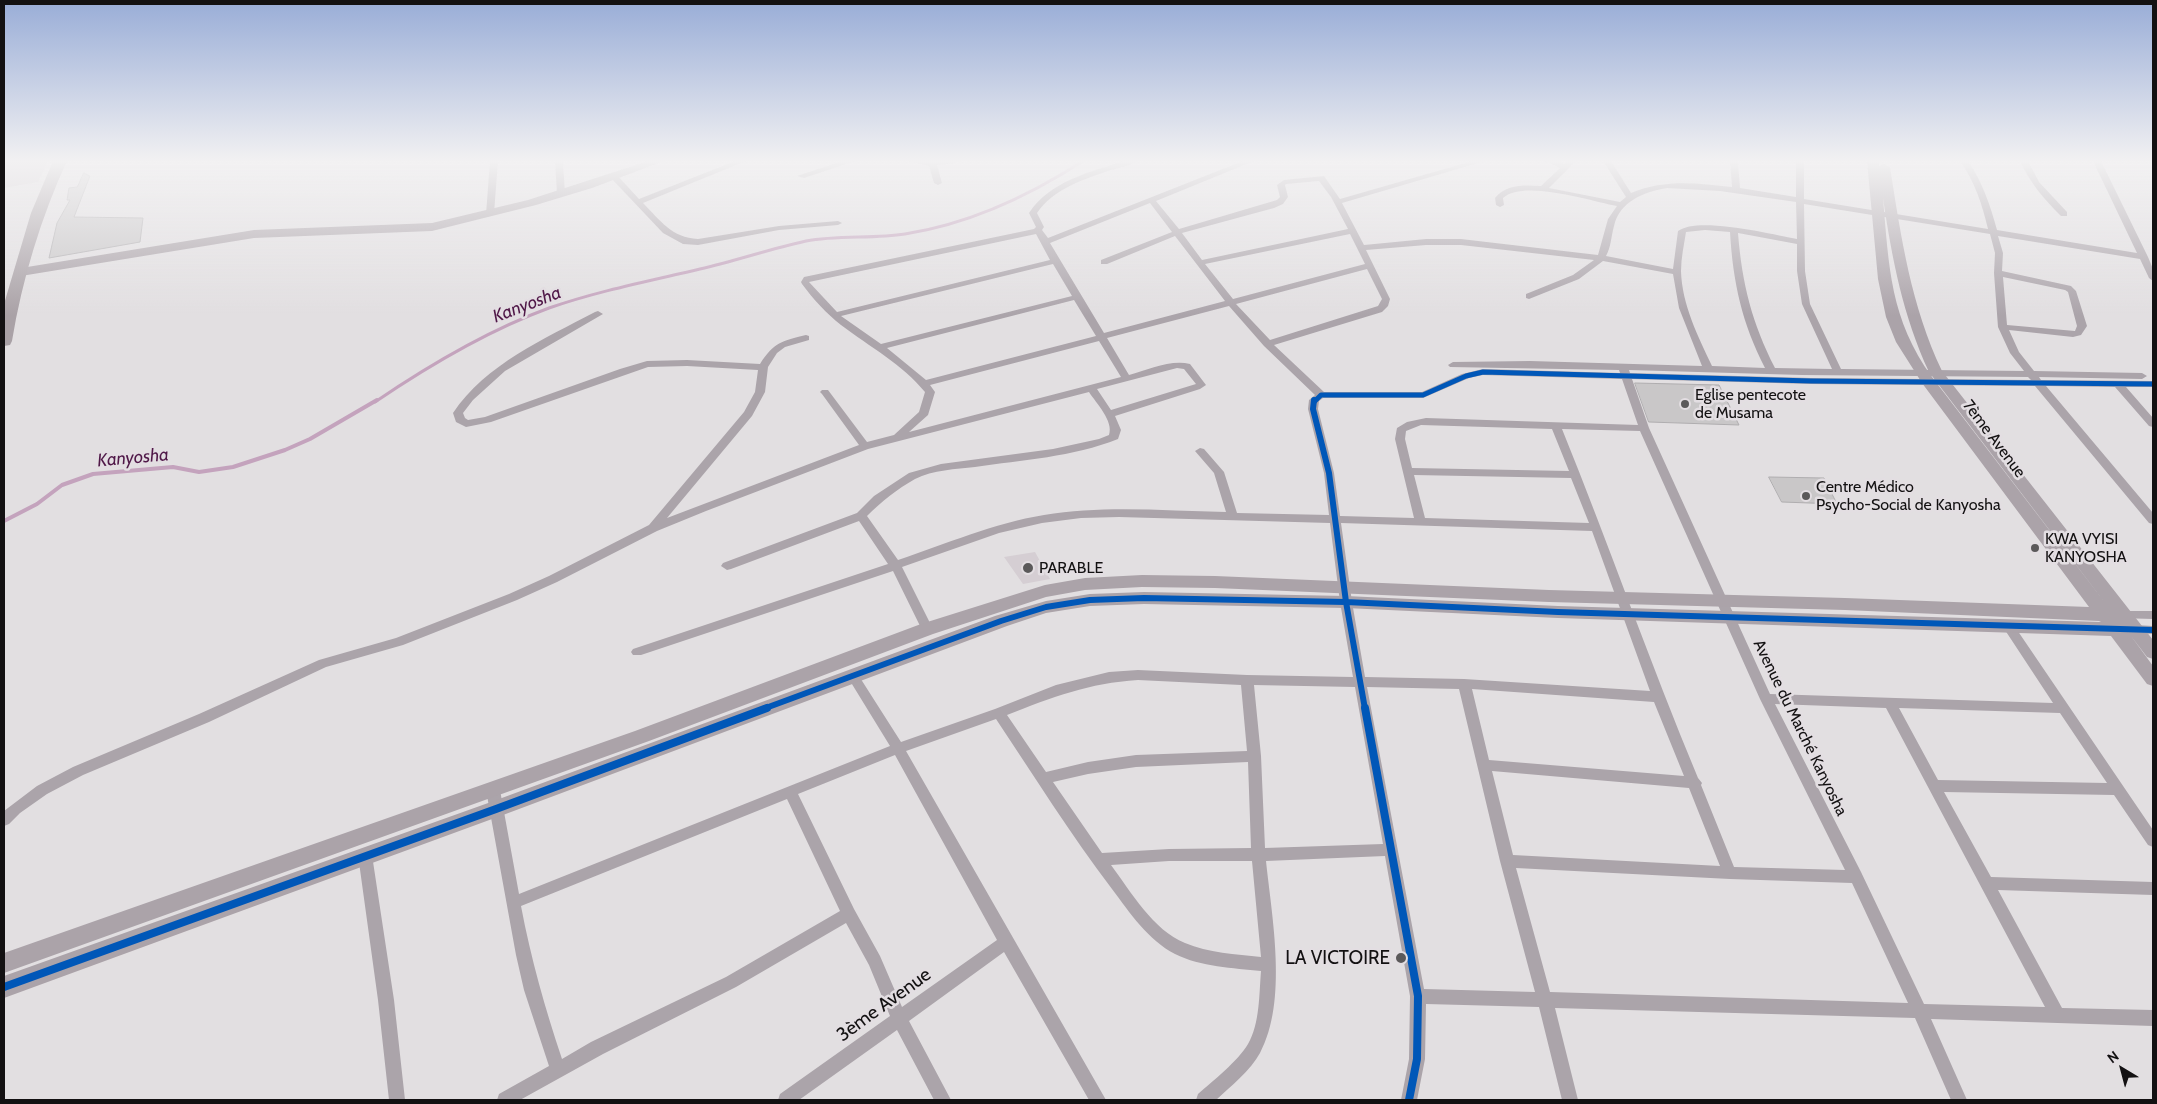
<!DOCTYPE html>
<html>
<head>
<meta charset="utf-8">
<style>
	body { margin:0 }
	#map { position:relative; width:2157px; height:1104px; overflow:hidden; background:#e2dfe1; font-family:Cabin,sans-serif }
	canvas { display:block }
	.frame { position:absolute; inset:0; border:5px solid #131112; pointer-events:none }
	.north { position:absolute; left:2097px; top:1044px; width:50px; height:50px; -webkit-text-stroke:4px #e3dee2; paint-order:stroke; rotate:323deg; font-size:14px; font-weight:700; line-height:20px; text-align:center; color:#131112 }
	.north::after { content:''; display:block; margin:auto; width:18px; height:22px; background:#131112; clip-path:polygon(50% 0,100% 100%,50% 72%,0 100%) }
</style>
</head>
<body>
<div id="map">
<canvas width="2157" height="1104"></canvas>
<div class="frame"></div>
<div class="north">N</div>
</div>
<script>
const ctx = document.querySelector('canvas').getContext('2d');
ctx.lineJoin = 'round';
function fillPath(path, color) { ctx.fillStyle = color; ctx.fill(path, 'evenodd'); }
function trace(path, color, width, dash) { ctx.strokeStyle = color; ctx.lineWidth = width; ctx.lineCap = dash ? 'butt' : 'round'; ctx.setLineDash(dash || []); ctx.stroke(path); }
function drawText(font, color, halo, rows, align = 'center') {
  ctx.font = font + ' Cabin,sans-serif'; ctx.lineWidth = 5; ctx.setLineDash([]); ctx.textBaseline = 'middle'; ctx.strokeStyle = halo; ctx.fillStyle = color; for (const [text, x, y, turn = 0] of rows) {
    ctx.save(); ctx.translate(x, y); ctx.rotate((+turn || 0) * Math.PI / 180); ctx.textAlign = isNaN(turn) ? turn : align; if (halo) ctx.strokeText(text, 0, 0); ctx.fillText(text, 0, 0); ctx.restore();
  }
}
fillPath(new Path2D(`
	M4,161h44l-10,21 -34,6z
	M1035,552l15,27 -27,5 -19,-27z`), '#d5ced3');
trace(new Path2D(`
	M375,402c53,-36 114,-72 174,-94 49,-17 100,-27 151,-39 35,-8 70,-20 106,-28 32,-6 67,-2 99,-7 64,-10 124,-38 178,-73`), '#c4a3bd', 3);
trace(new Path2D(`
	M4,521l33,-17 25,-19 31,-11 80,-7 26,5 34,-5 52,-17 25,-11 67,-39`), '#c4a3bd', 4);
const building = new Path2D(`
	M84,173l6,3 -16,41 69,1 -3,24 -91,16 8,-35 13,-23h-3l2,-12 8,-1z
	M1635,383l84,2 20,40 -90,-3z
	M1769,477l55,1 13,26 -55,-2z`);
fillPath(building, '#c9c7c8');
trace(building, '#afadaf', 1);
fillPath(new Path2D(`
	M490,161h8l-4,53 -4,2 -4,-2z
	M555,161h8l2,33 -4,2 -4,-2z
	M735,161h11l-103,42c17,17 29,35 55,36l81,-13 59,-5 4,2 -4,2 -59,5 -81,15 -15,-1 -20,-11 -53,-56 7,-2 22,24z
	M842,161h13l-51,17 -7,-2z
	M909,161h51l-4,2 -19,2 5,18 -4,2 -4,-2 -5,-17z
	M1124,161h13c-7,5 -18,7 -26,9 -27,9 -58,19 -74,43l7,14 -2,3 6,8 195,-77h11l-98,40 23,28 98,-29 3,-3 -3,-12 7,-5 40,-4 16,23 132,-38h13l-143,42 22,42 62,-6h35l137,16 10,-36 9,-13c-26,-5 -94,-27 -114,-8l1,7 -4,2 -4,-2 -1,-7c11,-14 30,-13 46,-12l19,-18 -15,-7h12l7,3 3,-3h9l-27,27 71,14 6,-5 -23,-36h8l20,32c33,-14 66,-10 101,-6l-2,-26h8l2,27 56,9v-36h8v38l184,30c-6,-25 -13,-47 -28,-68h8c15,22 22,44 29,69l140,23 -44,-92h8l47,96 5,12v12l-4,-3 -9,-19 -142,-23 5,17 -1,18 69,15 5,5 11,35 -6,9 -8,2 -64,-7 10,22 15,19 108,2 5,3 -5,3 -103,-2 2,3 112,1v6h-27l27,31v9l-4,-1 -34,-39 -69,-1 107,127v11l-4,-1 -114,-137 -224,-2 -179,-5 17,49 121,266 283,9 -52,-79 2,-3h8l142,209v17l-5,-2 -34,-50 -170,-3 47,85 162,5v13l-155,-5 64,118 91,2v16l-222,-7 36,81h-16l-36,-82 -360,-10 23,92h-16l-23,-93 -113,-3 -1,55 -8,41h-16l8,-41 1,-63 -25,-140 -119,5c6,57 22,140 -6,192 -9,17 -30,34 -44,47h-20l2,-6c15,-13 40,-33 50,-50 12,-21 11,-50 13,-73 -28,-3 -60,-4 -86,-17 -27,-14 -45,-41 -63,-65 -41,-54 -78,-113 -116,-170l-90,32 200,349h-17l-85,-148 -95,69 42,79h-17l-37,-70 -98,70h-21l2,-6 110,-78 -21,-51 -23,-42 -110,64 -133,67 -83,46h-23l2,-6 50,-28 -25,-76 -8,-35 -30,-165 2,-4 5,-2 5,2 2,4 19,104 371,-148 -43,-70 2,-3 4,-2 4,2 44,69 94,-33 61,-24 53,-13 29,-2 109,5 106,2 -13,-75 -10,-79 -211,-6 -38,1 -39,5 -43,10 -97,34 31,62 -2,3h-8l-30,-61 -252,84h-8l-2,-3 2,-3 255,-85 -29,-43 -128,48 -4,1 -6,-4 2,-3 134,-50 17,-17 35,-23 32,-9 112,-15 46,-10 10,-4c5,-14 -13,-32 -20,-43l-221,57 -162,62 -49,20 -100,51 -40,18 -114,45 -77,22 -117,55 -126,53 -36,19 -27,19 -11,11 -5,2v-15l33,-25 36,-19 126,-53 120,-54 77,-22 113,-44 40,-18 100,-51 95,-113 11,-20 3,-22 -71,-4 -39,1 -157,55 -25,5 -10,-5 -3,-9c33,-49 91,-74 142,-101l3,-1 5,3 -98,57 -32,29 -10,13 2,5 3,2 17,-3 135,-48 27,-8 40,-1 73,4c14,-22 22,-23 46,-29l3,1v4l-24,7 -8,6 -9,14 -3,25 -13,24 -85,102 192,-73 -37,-51 -2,-2 2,-2h6l39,52 27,-7 25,-23 6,-20c-23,-28 -55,-45 -84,-67 -14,-11 -28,-26 -39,-41l-1,-2 3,-5 230,-48 2,-2 -7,-14c21,-32 61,-41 95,-52zM1319,181l12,16 17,32 -146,31 -20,-27 92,-25 9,-4 5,-7 -3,-12 1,-1zM1667,188l53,3 76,11 1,37c-25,-5 -100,-23 -119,-8l-5,38 -67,-13c5,-9 5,-19 8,-30 6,-25 30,-34 53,-38zM1150,203l22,29 -71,28v4h6l68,-28 50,65 -121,32 -54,-90zM1804,204l186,30 5,19 -1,20 4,54 12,26 14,18 -183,-2 -31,-65 -5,-33zM1705,230l25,2c3,51 12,91 35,136l-53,-2c-14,-30 -30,-61 -31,-95 0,-13 3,-26 5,-39zM1738,233l59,11v27l5,33 30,65 -57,-1c-23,-45 -33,-84 -37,-135zM1036,234l14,26 -213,52 -28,-30zM1350,234l15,30 -132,35 -28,-35zM1426,245h35l133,15 -21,15 -47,19v4l3,1 50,-20 24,-18 70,13 6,34 23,58 -172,-5 -77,1 -5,3 2,2 169,3 1,3 -137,-4 -21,5 -40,18h-98l-50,-47 108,-33 6,-6 2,-7 -24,-49zM1053,264l19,32 -191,48 -40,-28zM1367,269l15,30 -4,7 -108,34 -34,-36zM2003,277l62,13 3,2 9,34 -2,5 -68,-6zM1074,300l22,36 -170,44 -39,-32zM1229,306l35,40 51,49 -6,5 -1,9 16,64 5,42 -92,-2 -13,-41 -20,-23 -4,-1 -5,3 19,22 12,39c-60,-1 -122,-7 -182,3 -50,8 -98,29 -146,45l-31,-44c14,-14 30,-27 48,-37 18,-9 41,-10 60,-12 47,-7 98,-10 143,-28l3,-9 -6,-14 85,-27 6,-4 -16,-21c-19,-5 -42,6 -61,11l-22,-37zM1099,341l22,36 -212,55 19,-17 7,-23 -5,-7zM1177,368l7,1 12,15 -85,26 -14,-21zM1629,370l173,5 226,2 3,3 -220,-2 -181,-5zM1483,375l139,4 16,46 -212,-7 -19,4 -10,6 -2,11 19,79 -74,-2 -6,-43 -16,-64 1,-8 4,-3h100l46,-20zM1421,425l131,4 17,42 -157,-3 -7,-29 1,-8zM1562,429l78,2 120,268 85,171 -111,-3 -33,-82 1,-2 -4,-5c-48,-115 -89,-233 -136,-349zM1414,475l157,3 18,45 -164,-5zM1341,523l251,8 58,160 -186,-12 -99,-2 -13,-75zM1138,680l103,5 6,66 -111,4 -48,7 -42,10 -39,-57c46,-18 82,-32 131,-35zM1254,685l101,2 28,157 -118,4 -4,-92zM1367,687l92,2 41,172 35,131 -111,-3zM1472,689l182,13 30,74 -195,-16zM1775,704l111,4 159,299 -121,-3 -63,-132zM1899,708l161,5 47,70 -169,-3zM895,755l102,185 -95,67 -22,-51 -26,-47 -56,-115zM1248,762l3,86 -82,1 -67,4 -49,-71 35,-8 48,-7zM1492,771l197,17 31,78 -207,-11zM787,799l53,112 -114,66 -135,65 -29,17c-17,-51 -31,-100 -41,-153zM1169,861h83l9,96c-25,-3 -53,-4 -76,-14 -32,-13 -54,-51 -74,-78zM1516,868l214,11 122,4 56,120 -358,-11z
	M2020,161h8l11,21 28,30v4h-6c-17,-17 -31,-33 -41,-55z
	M2123,611h30v8l-34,-1 -2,-3 2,-3z
	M2135,625l18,1v8l-22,-1 -2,-3 2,-3z
	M365,849l5,2 2,4 22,145 11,100h-16l-11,-100 -20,-145 2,-4z`), '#aba4aa');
fillPath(new Path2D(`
	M648,161h16l-72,27 -56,17 -104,26 -178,7 -233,38 -6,-4 6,-4 233,-38 178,-7 96,-23z
	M1867,161h12v5l5,-2 6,3c11,70 21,139 52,204l211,269v19l-6,-2 -16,-21 22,30v20l-6,-2 -36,-48 -553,-18 -212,-10 -202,-4 -54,2 -44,7 -39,13 -504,189 -499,183v-22l487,-174 504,-186 51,-15 44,-7 54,-2 202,4 212,10 543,16 -2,-1 -254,-11 -296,-8 -334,-14 -73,-1 -57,3 -39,7 -113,37 -284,107 -645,232v-20l631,-222 286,-107 124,-39 40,-7 57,-3 73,1 334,14 296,8 244,9 -167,-224 -26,-41 -10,-25 -8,-38zM1883,198c9,61 20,118 46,174l180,236 -177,-231c-42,-58 -43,-110 -49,-179z`), '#aba3a9');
fillPath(new Path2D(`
	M53,161h14c-26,56 -45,119 -55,180l-2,4 -6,1v-42l27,-91z`), '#a9a1a6');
trace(new Path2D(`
	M1314,402l7,-7h102l43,-19 17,-4 328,9 342,3`), '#0057b8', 5);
trace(new Path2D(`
	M1314,400l-1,9 16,64 17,129 19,107
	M763,709l238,-88 45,-14 44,-7 54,-2 202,4 212,10 595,18`), '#0057b8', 6);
trace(new Path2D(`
	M1365,708l53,288 -1,63 -8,41
	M4,987l492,-178 271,-101`), '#0057b8', 8);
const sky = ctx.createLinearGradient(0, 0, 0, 316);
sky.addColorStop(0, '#99add7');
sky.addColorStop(0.51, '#f2f1f2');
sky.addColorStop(1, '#f2f1f200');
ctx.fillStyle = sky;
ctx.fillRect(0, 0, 2157, 316);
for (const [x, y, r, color] of [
	[1685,404,5,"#5b595a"],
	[1806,496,5,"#5b595a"],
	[2035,548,5,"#5b595a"],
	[1028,568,6,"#5b595a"],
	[1401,958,6,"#5b595a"]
]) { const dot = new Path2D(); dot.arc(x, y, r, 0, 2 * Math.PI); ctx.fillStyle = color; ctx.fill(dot); trace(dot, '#e3dee2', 2); }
drawText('16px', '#131112', '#e3dee2', [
	["Eglise pentecote",1695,395],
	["de Musama",1695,413],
	["Centre Médico",1816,487],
	["Psycho-Social de Kanyosha",1816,505],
	["KWA VYISI",2045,539],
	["KANYOSHA",2045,557],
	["PARABLE",1039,568]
], 'left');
drawText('16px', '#131112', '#e3dee2', [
	["7ème Avenue",1994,439,53],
	["Avenue du Marché Kanyosha",1800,728,64]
]);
drawText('italic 18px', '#501848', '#e3dee2', [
	["Kanyosha",527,305,-21],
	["Kanyosha",133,458,-5]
]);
drawText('19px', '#131112', '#e3dee2', [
	["LA VICTOIRE",1390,958]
], 'right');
drawText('19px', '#131112', '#e3dee2', [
	["3ème Avenue",884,1005,-36]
]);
</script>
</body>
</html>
